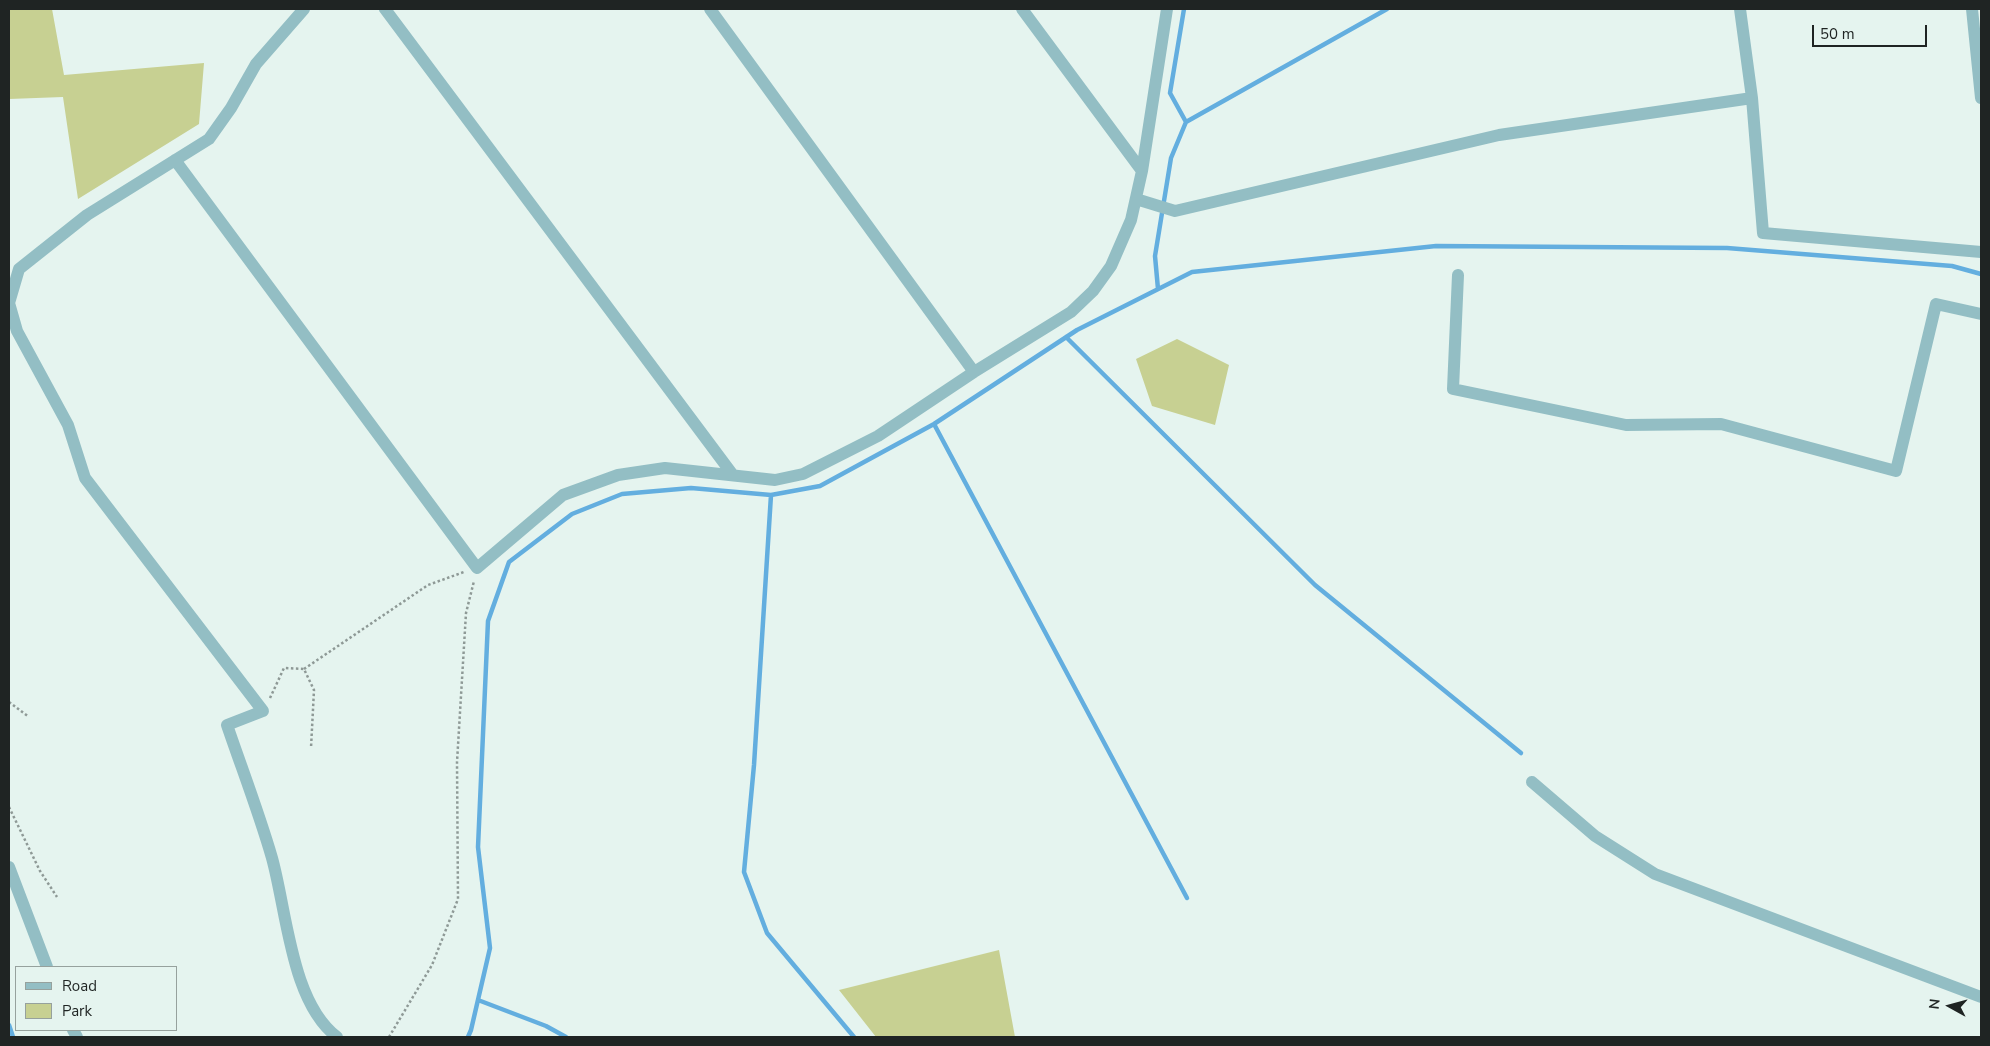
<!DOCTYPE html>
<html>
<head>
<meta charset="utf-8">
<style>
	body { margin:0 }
	#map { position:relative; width:1990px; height:1046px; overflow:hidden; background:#e5f4ef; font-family:"Nunito Sans",sans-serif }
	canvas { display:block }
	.frame { position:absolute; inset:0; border:10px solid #1f2423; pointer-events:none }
	.legend { position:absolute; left:15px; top:966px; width:162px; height:65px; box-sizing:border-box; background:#e5f4ef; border:1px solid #96a19d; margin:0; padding:6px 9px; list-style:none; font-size:15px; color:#1f2423 }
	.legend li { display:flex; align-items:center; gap:10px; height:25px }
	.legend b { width:25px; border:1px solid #96a19d }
	.north { position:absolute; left:1925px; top:981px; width:50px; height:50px; -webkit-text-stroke:4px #e5f4ef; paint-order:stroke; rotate:277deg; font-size:14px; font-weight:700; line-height:20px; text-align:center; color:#1f2423 }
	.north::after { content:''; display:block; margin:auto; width:18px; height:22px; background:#1f2423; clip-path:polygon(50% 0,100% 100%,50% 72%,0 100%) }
	.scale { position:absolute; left:1812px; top:25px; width:115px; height:22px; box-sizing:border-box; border:2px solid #1f2423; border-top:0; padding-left:6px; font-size:15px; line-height:18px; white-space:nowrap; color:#1f2423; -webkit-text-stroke:4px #e5f4ef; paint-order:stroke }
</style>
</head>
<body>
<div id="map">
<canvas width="1990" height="1046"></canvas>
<div class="frame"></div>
<ul class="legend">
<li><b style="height:6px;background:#93bec4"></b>Road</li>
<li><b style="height:14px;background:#c7d092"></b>Park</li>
</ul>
<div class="north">N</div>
<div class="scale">50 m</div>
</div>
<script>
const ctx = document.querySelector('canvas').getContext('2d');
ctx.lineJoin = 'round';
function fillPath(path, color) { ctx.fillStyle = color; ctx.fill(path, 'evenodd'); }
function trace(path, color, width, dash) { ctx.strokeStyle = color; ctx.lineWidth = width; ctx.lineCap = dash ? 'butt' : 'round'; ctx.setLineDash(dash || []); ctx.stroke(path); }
fillPath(new Path2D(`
	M9,9h43l12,66 140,-12 -5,61 -121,75 -15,-102 -54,2z
	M1177,339l52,26 -14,60 -63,-19 -16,-47z
	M999,950l16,87h-139l-37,-47z`), '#c7d092');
trace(new Path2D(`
	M1184,9l-14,84 16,29
	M1158,289l-3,-33 16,-98 15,-36 201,-113
	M1066,337l249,248 206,168
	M934,424l253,474
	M771,495l-17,270 -10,107 23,61 87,104
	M478,1000l68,26 20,11
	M9,1025l4,12
	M468,1037l3,-7 19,-82 -12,-101 10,-226 21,-59 63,-48 50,-20 69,-6 80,7 49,-9 114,-62 143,-94 115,-58 244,-26 291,2 225,18 29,8`), '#63aedf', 4.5);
trace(new Path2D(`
	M304,669l124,-84 36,-13
	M270,698l14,-30 20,1 10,21 -3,58
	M9,702l20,15
	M9,807l31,64 17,26
	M389,1037l43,-72 26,-66 -1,-137 9,-149 8,-32`), '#8e9996', 2.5, [2.5, 2.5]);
trace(new Path2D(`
	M304,9l-48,55 -25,44 -22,31 -122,76 -68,54 -10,34 8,28 51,94 17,53 178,233 -36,14c15,44 32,88 45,133 15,54 19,144 65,179
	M385,9l348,466
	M710,9l264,363
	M1022,9l120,162
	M1740,9l12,89 11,135 218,19
	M1972,9l9,89
	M175,160l302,408 86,-73 55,-20 47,-7 110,12 28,-6 75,-38 96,-64 97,-60 22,-21 18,-25 20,-46 11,-49 25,-162
	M1136,199l39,12 324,-76 253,-37
	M1458,275l-5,114 173,36 95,-1 175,47 40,-167 45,10
	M1532,782l63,54 60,38 326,123
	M9,867l38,100
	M73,1030l4,7`), '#93bec4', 12);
</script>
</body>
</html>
